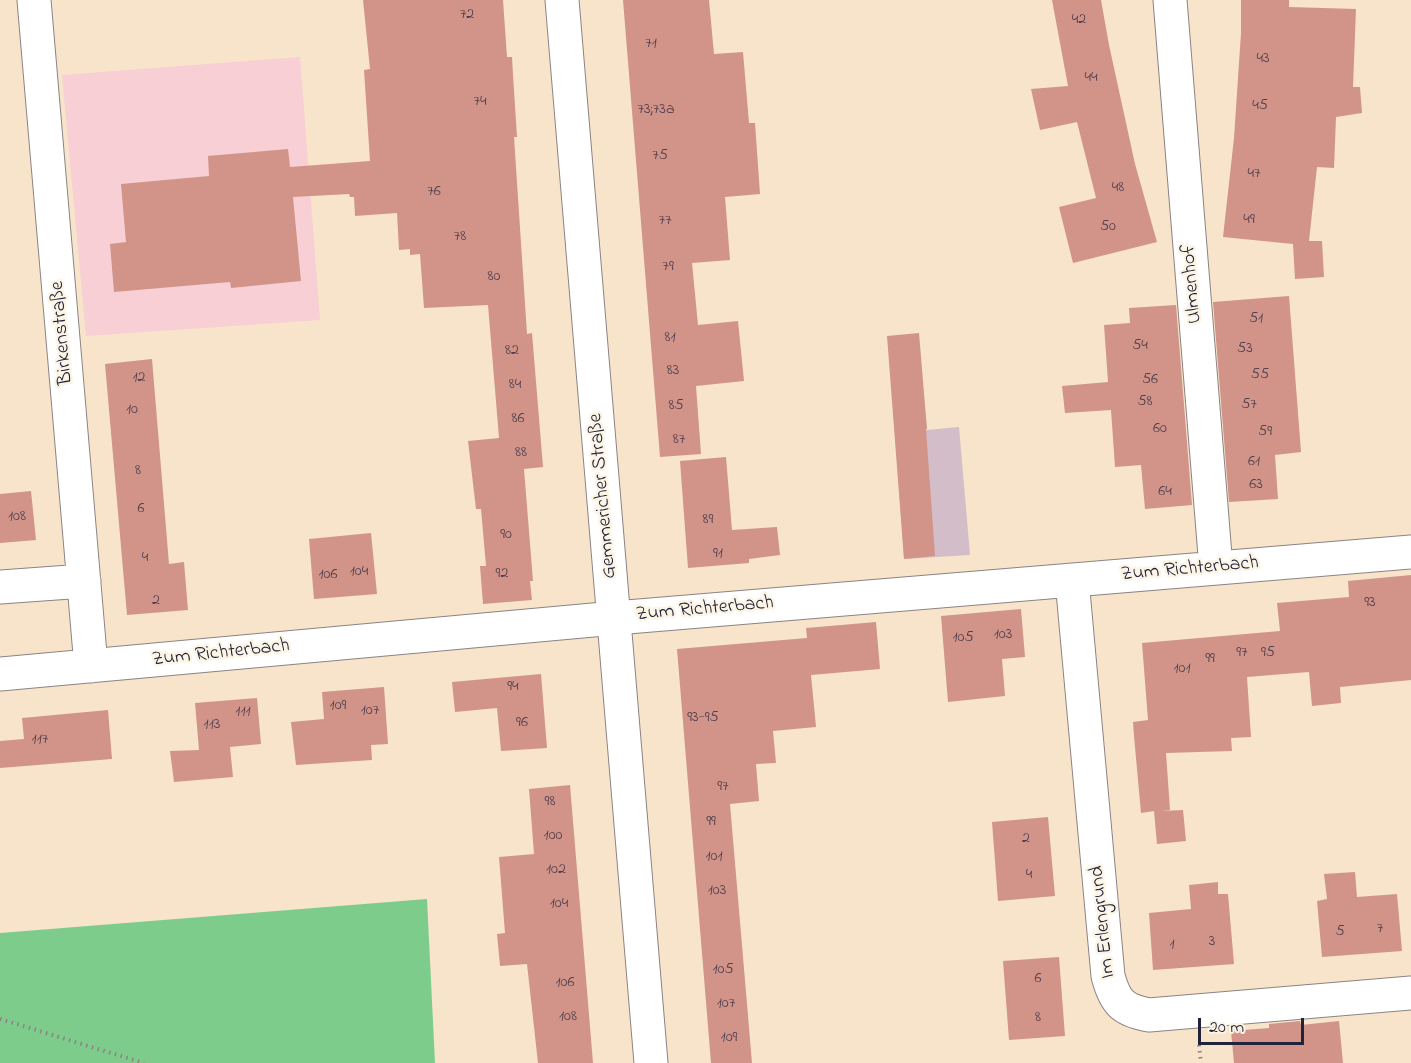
<!DOCTYPE html>
<html>
<head>
<meta charset="utf-8">
<style>
	body { margin:0 }
	#map { position:relative; width:1411px; height:1063px; overflow:hidden; background:#f7e4cb; font-family:"Indie Flower",sans-serif }
	canvas { display:block }
	.scale { position:absolute; left:1198px; top:1018px; width:106px; height:27px; box-sizing:border-box; border:3px solid #22223b; border-top:0; padding-left:8px; font-size:18px; line-height:21px; white-space:nowrap; color:#22223b; -webkit-text-stroke:4px #fcf5e5; paint-order:stroke }
</style>
</head>
<body>
<div id="map">
<canvas width="1411" height="1063"></canvas>
<div class="scale">20 m</div>
</div>
<script>
const ctx = document.querySelector('canvas').getContext('2d');
ctx.lineJoin = 'round';
function fillPath(path, color) { ctx.fillStyle = color; ctx.fill(path, 'evenodd'); }
function trace(path, color, width, dash) { ctx.strokeStyle = color; ctx.lineWidth = width; ctx.lineCap = dash ? 'butt' : 'round'; ctx.setLineDash(dash || []); ctx.stroke(path); }
function drawText(font, color, halo, rows, align = 'center') {
  ctx.font = font + ' "Indie Flower",sans-serif'; ctx.lineWidth = 5; ctx.setLineDash([]); ctx.textBaseline = 'middle'; ctx.strokeStyle = halo; ctx.fillStyle = color; for (const [text, x, y, turn = 0] of rows) {
    ctx.save(); ctx.translate(x, y); ctx.rotate((+turn || 0) * Math.PI / 180); ctx.textAlign = isNaN(turn) ? turn : align; if (halo) ctx.strokeText(text, 0, 0); ctx.fillText(text, 0, 0); ctx.restore();
  }
}
fillPath(new Path2D(`
	M300,57l20,263 -234,16 -24,-261z`), '#f7cfd4');
fillPath(new Path2D(`
	M959,427l11,128 -66,4 -9,-126z`), '#d2bdc8');
fillPath(new Path2D(`
	M427,899l8,164h-435v-130z`), '#7ecc8b');
fillPath(new Path2D(`
	M363,0h140l4,57h5l1,18 4,62h-3l13,197 5,-1 11,134 -19,2 9,112h-3l2,19 -49,4 -3,-38h6l-5,-57h-5l-8,-68 31,-3 -11,-133 -64,3 -4,-54 -10,1v-6l-11,1 -2,-37 -42,3 -1,-19h-4l-1,-3 -56,3 8,84 -70,7 -1,-6 -116,10 -4,-48 16,-2 -5,-58 88,-8 -1,-20 80,-7 2,18 80,-6 -6,-91 6,-1z
	M623,0h86l5,54 29,-2 6,71h6l5,71 -35,3 5,63 -38,3 6,62 40,-4 6,60 -48,5 5,68 -41,3z
	M1052,0h49l8,45 26,119 22,78 -84,21 -14,-56 37,-9 -19,-76 -37,8 -9,-41 37,-3z
	M1241,0h48v7l67,2 -3,78h7l2,26 -26,4 -2,51 -17,-1 -8,74h13l2,36 -29,2 -2,-35 -70,-7 11,-99 7,-105z
	M1289,296l12,156 -26,3 3,44 -49,3 -16,-200z
	M1176,305l16,200 -47,4 -4,-44 -26,2 -4,-57 -46,3 -3,-27 46,-4 -4,-57 26,-2 -1,-15z
	M919,333l8,96h-1l9,127 -31,3 -17,-223z
	M152,359l17,205 15,-2 4,48 -61,5 -22,-251z
	M726,457l6,73 45,-3 3,28 -31,4v4l-61,5 -8,-107z
	M31,491l5,49 -36,3v-49z
	M371,533l6,61 -63,5 -5,-60z
	M1411,575v105l-71,7 1,16 -29,3 -3,-34 -62,5 4,60 -20,1 1,13 -66,2 4,57 -8,1 21,-1 3,31 -29,3 -3,-33 -13,2 -7,-77 -1,-14 15,-2 -6,-77 138,-12 -3,-28 72,-6 -1,-16z
	M1021,609l4,48 -23,2 3,37 -57,6 -7,-86z
	M876,622l4,47 -69,6 5,52 -43,4 3,32 -20,1 3,37 -29,3 22,259h-41l-34,-414 130,-11 -1,-10z
	M541,674l6,74 -46,3 -4,-43 -42,4 -3,-30z
	M384,687l4,57 -17,1 1,15 -76,5 -5,-43 33,-3 -2,-27z
	M257,698l4,46 -31,3 3,30 -59,5 -4,-31 29,-1 -4,-47z
	M108,710l4,49 -112,9v-27l24,-2 -2,-21z
	M570,785l23,278h-55l-11,-99 -27,2 -3,-32 8,-1 -6,-76 35,-3 -5,-65z
	M1048,817l7,79 -57,5 -6,-79z
	M1355,872l2,25 40,-3 5,57 -80,6 -5,-56 10,-2 -3,-25z
	M1218,882v12h10l6,70 -81,6 -4,-57 42,-4 -2,-24z
	M1059,957l6,79 -56,4 -6,-79z
	M1300,1021l1,4 38,-4 4,42h-109l-3,-32 38,-3v-4z`), '#d29488');
const minor = new Path2D(`
	M34,0l57,666
	M562,0l89,1063
	M1170,0l46,568
	M1072,580l36,396c7,26 14,34 41,39l262,-22
	M0,587l84,-6
	M0,674l615,-56 796,-66`);
trace(minor, '#8c8383', 35);
trace(new Path2D(`
	M0,1019l144,44
	M1199,1045l2,18`), '#8c8383', 4, [1.5, 4.5]);
trace(minor, '#fff', 33);
drawText('16px', '#4e3e4e', null, [
	["72",467,15],
	["42",1079,20],
	["71",651,44],
	["43",1263,59],
	["44",1091,78],
	["74",480,102],
	["45",1260,106],
	["73;73a",656,110],
	["75",660,156],
	["47",1254,174],
	["48",1118,188],
	["76",434,192],
	["49",1249,220],
	["77",665,221],
	["50",1108,227],
	["78",460,237],
	["79",668,267],
	["80",494,277],
	["51",1256,319],
	["81",670,338],
	["54",1140,346],
	["53",1245,349],
	["82",512,351],
	["83",673,371],
	["55",1260,375],
	["12",139,378],
	["56",1150,380],
	["84",515,385],
	["58",1145,402],
	["57",1249,405],
	["85",676,406],
	["10",132,410],
	["86",518,419],
	["60",1160,429],
	["59",1265,432],
	["87",679,440],
	["88",521,453],
	["61",1254,462],
	["8",138,471],
	["63",1256,485],
	["64",1165,492],
	["6",141,509],
	["108",17,517],
	["89",708,520],
	["90",506,535],
	["91",718,554],
	["4",145,558],
	["104",359,572],
	["92",502,574],
	["106",328,575],
	["2",156,601],
	["93",1370,603],
	["103",1003,635],
	["105",963,638],
	["97",1242,653],
	["95",1268,653],
	["99",1210,659],
	["101",1182,669],
	["94",513,687],
	["109",338,706],
	["107",370,711],
	["111",243,712],
	["93-95",703,718],
	["96",522,723],
	["113",212,725],
	["117",40,740],
	["97",723,787],
	["98",550,802],
	["99",711,822],
	["100",553,836],
	["2",1026,839],
	["101",714,857],
	["102",556,870],
	["4",1029,875],
	["103",717,891],
	["104",559,904],
	["7",1380,929],
	["5",1340,932],
	["3",1212,942],
	["1",1172,945],
	["105",723,970],
	["6",1038,979],
	["106",565,983],
	["107",726,1004],
	["108",568,1017],
	["8",1038,1018],
	["109",729,1038]
]);
drawText('20px', '#22223b', '#fcf5e5', [
	["Ulmenhof",1193,284,-95],
	["Birkenstraße",63,333,-95],
	["Gemmericher Straße",604,496,-95],
	["Zum Richterbach",1190,570,-5],
	["Zum Richterbach",705,610,-5],
	["Zum Richterbach",221,654,-6],
	["Im Erlengrund",1104,922,-96]
]);
</script>
</body>
</html>
